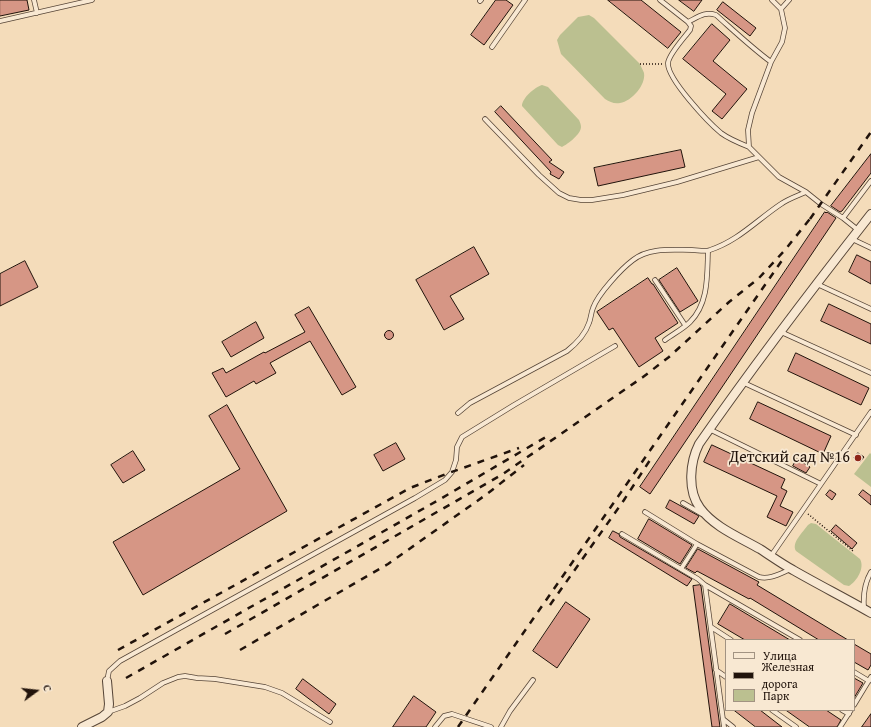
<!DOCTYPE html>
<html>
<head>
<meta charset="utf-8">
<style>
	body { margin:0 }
	#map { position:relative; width:871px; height:727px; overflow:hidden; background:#f4dcba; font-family:"Gentium Book Plus",serif }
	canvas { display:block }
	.legend { position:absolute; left:725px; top:639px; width:130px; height:72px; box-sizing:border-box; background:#f8e8d2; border:1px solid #a29382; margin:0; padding:5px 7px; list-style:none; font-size:12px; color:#21130b }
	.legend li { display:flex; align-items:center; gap:8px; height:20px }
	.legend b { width:20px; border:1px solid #a29382 }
	.north { position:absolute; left:16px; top:671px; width:40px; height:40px; -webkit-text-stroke:3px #f8e8d2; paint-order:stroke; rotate:75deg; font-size:11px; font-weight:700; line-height:16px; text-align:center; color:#21130b }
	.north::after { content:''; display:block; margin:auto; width:14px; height:18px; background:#21130b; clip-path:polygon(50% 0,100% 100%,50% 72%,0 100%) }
</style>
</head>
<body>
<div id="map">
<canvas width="871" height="727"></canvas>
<ul class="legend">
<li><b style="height:5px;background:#f8e8d2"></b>Улица</li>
<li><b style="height:5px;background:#21130b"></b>Железная дорога</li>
<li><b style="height:11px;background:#bbc090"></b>Парк</li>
</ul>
<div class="north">С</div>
</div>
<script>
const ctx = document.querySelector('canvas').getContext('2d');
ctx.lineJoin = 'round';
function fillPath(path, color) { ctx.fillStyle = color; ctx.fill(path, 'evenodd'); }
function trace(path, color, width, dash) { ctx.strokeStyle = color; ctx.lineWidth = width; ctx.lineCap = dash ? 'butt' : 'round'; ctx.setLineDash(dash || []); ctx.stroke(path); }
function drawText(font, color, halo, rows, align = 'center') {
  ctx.font = font + ' "Gentium Book Plus",serif'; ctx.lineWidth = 3.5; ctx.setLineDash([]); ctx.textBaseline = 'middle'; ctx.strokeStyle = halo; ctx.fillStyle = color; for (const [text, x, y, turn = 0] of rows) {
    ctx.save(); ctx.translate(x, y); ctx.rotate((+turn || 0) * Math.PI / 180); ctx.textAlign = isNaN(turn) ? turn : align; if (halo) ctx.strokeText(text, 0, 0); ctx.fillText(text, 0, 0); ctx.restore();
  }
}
fillPath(new Path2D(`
	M589,15l5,3 46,46c1,3 3,6 4,9 2,12 -12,28 -24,30 -6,1 -10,-1 -15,-4l-44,-45 -4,-14 3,-5 18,-18z
	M542,85l6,2 31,33c1,2 2,5 2,7 0,7 -13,17 -19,20l-4,-2 -36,-39c0,-8 13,-19 20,-21z
	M870,453l1,1v33l-17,-13z
	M811,523l5,1 44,35c5,9 -3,22 -11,27l-5,-1 -48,-34c-5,-8 7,-19 12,-26z`), '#bbc090');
const building = new Path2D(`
	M0,0h27l2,10 -29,6z
	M496,0h10l7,5 -29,40 -13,-10z
	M608,0h33l40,32 -13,16z
	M679,0h23l-8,11z
	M723,2l33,26 -6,8 -33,-26z
	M712,24l18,16 -17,21 34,28 -25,30 -10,-8 14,-17 -43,-35z
	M501,106l51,54 -3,2 15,10 -5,7 -9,-5 1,-2 -56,-60z
	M681,150l4,17 -87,19 -4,-18z
	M871,154v19l-29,38 -2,1 -9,-6z
	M825,212l1,1 1,-1 9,6 -186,276 -10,-7z
	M474,247l15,27 -39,22 14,23 -20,11 -28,-50z
	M857,255l14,7v22l-22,-12z
	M25,261l13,26 -38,19v-32z
	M677,268l21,33 -18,11 -21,-32z
	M648,278l4,6h1l25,39 -23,15 8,13 -24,16 -26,-39 -4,2 -12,-18z
	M829,304l42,20v20l-50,-23z
	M309,307l47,80 -14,8 -32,-54 -40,22 6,10 -20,11 -2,-3 -28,16 -14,-24 11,-5 3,5 38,-21 1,1 40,-21 -10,-17z
	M256,322l8,16 -33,19 -9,-15z
	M384.5 335a4.5 4.5 0 1 1 9 0a4.5 4.5 0 1 1-9 0Z
	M796,353l73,35 -8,17 -73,-34z
	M758,402l73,34 -8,18 -73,-35z
	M227,405l60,106 -144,84 -30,-53 127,-73 -31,-53z
	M396,443l9,16 -22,12 -9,-16z
	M712,445l73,34 -4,9 6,3 -7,15 13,6 -7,14 -19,-9 10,-21 -73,-34z
	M133,451l12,19 -22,13 -12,-18z
	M858,453l6,4 -4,5 -6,-4z
	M797,459l13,8 -4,6 -13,-7z
	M830,490l6,4 -4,6 -6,-5z
	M863,490l8,6v9l-12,-10z
	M670,500l29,16 -5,8 -28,-16z
	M649,519l43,26 -12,19 -42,-25z
	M836,525l21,18 -5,6 -21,-18z
	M613,531l6,3 1,3 72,42 -5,7 -78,-48z
	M698,549l61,33 -2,3 91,55h-29l-69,-42 -1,1 -52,-28 -2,2 -9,-5z
	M700,585l1,1 19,141h-8l-19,-141z
	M566,602l24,17 -33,49 -24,-17z
	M730,604l60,36h-45l-27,-16z
	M854,644l17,10v11l-3,5 -14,-8z
	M854,678l9,5 -9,15z
	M303,679l33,25 -7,10 -33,-25z
	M414,696l22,16 -10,15h-33z
	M734,710h26l22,17h-26z
	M786,710h40l15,10 -4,7h-27z
	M871,714v13h-9z`);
fillPath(building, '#d69685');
trace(building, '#21130b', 1);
const lane = new Path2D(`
	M34,0l3,13
	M660,0l28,22 3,4 -1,4c-6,8 -21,24 -22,33 -1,16 41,60 53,70 8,6 18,10 28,14
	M772,0l9,9 4,19 -3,14 -11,20 -19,51 -4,17 1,17 30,30 27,15 15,12 22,14 15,12
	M480,1l1,-1
	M781,9l8,-9
	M0,21l92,-21
	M688,22c10,-5 17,-11 28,-7 18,16 36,33 55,47
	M492,47l33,-47
	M485,119l54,56 20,18 10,5 12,2h11l31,-5 54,-13 82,-25
	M843,218l28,-37
	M852,239l19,9
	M655,280l30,45
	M817,284l54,25
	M781,332l90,41
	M665,340c8,-6 18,-11 25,-18 19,-19 17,-47 18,-71
	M742,382l114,53
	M458,413l12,-10 97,-52c10,-8 18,-16 22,-28 2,-5 2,-10 4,-15 5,-14 28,-39 40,-48 16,-13 40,-10 59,-10 6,0 13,2 18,0 28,-9 47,-30 71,-46 7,-5 16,-8 25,-12
	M709,429l112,55
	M683,503l19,11
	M645,512l52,32 62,33c11,3 22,-4 32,-8
	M622,534l76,45 7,6 19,142
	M771,556l100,-144
	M681,569l16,-25
	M705,585l95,55
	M864,608c-1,-13 0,-24 7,-36
	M711,627l20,13
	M716,670l10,7
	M854,672l15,9
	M107,681l2,-10 11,-10 295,-163 30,-18 7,-8 4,-12 1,-13 5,-10 52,-32 101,-59
	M854,705l17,-28
	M772,710l24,17
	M842,710l7,4
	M108,712l17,-6 15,-8 23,-15 15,-6 7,-1 12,2 18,1 50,8 17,6 48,29
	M723,719l10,8
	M435,727l9,-11 8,-2 39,13
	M501,727l9,-16 23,-31
	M840,727l11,-17`);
const street = new Path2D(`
	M871,214c-59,75 -117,151 -172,230 -9,18 -12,46 1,64 14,19 39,29 60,41 11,7 22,15 33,21 26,15 52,28 78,43
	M82,727l20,-10 6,-5 1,-8 -2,-23`);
trace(lane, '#564537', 5.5);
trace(street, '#564537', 10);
trace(new Path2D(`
	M640,64h22
	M808,514l45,37`), '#21130b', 1.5, [1, 2]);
trace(lane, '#f8e8d2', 4);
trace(street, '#f8e8d2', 8);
trace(new Path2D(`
	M810,219l61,-87
	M550,605l74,-105 28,-43
	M225,634l278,-160 140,-97 26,-20 60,-55 30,-24 26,-28 28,-35
	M118,650l292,-162 36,-14 73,-26
	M240,650l148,-86 99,-70 37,-29
	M126,678l316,-180 109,-64
	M458,727l325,-468`), '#21130b', 2.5, [7, 7]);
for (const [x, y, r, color] of [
	[858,458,4,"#8f2418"]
]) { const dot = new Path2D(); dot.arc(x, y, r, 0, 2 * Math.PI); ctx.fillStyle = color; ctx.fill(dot); trace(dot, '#f8e8d2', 1.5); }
drawText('16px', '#21130b', '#f8e8d2', [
	["Детский сад №16",850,458]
], 'right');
</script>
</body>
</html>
